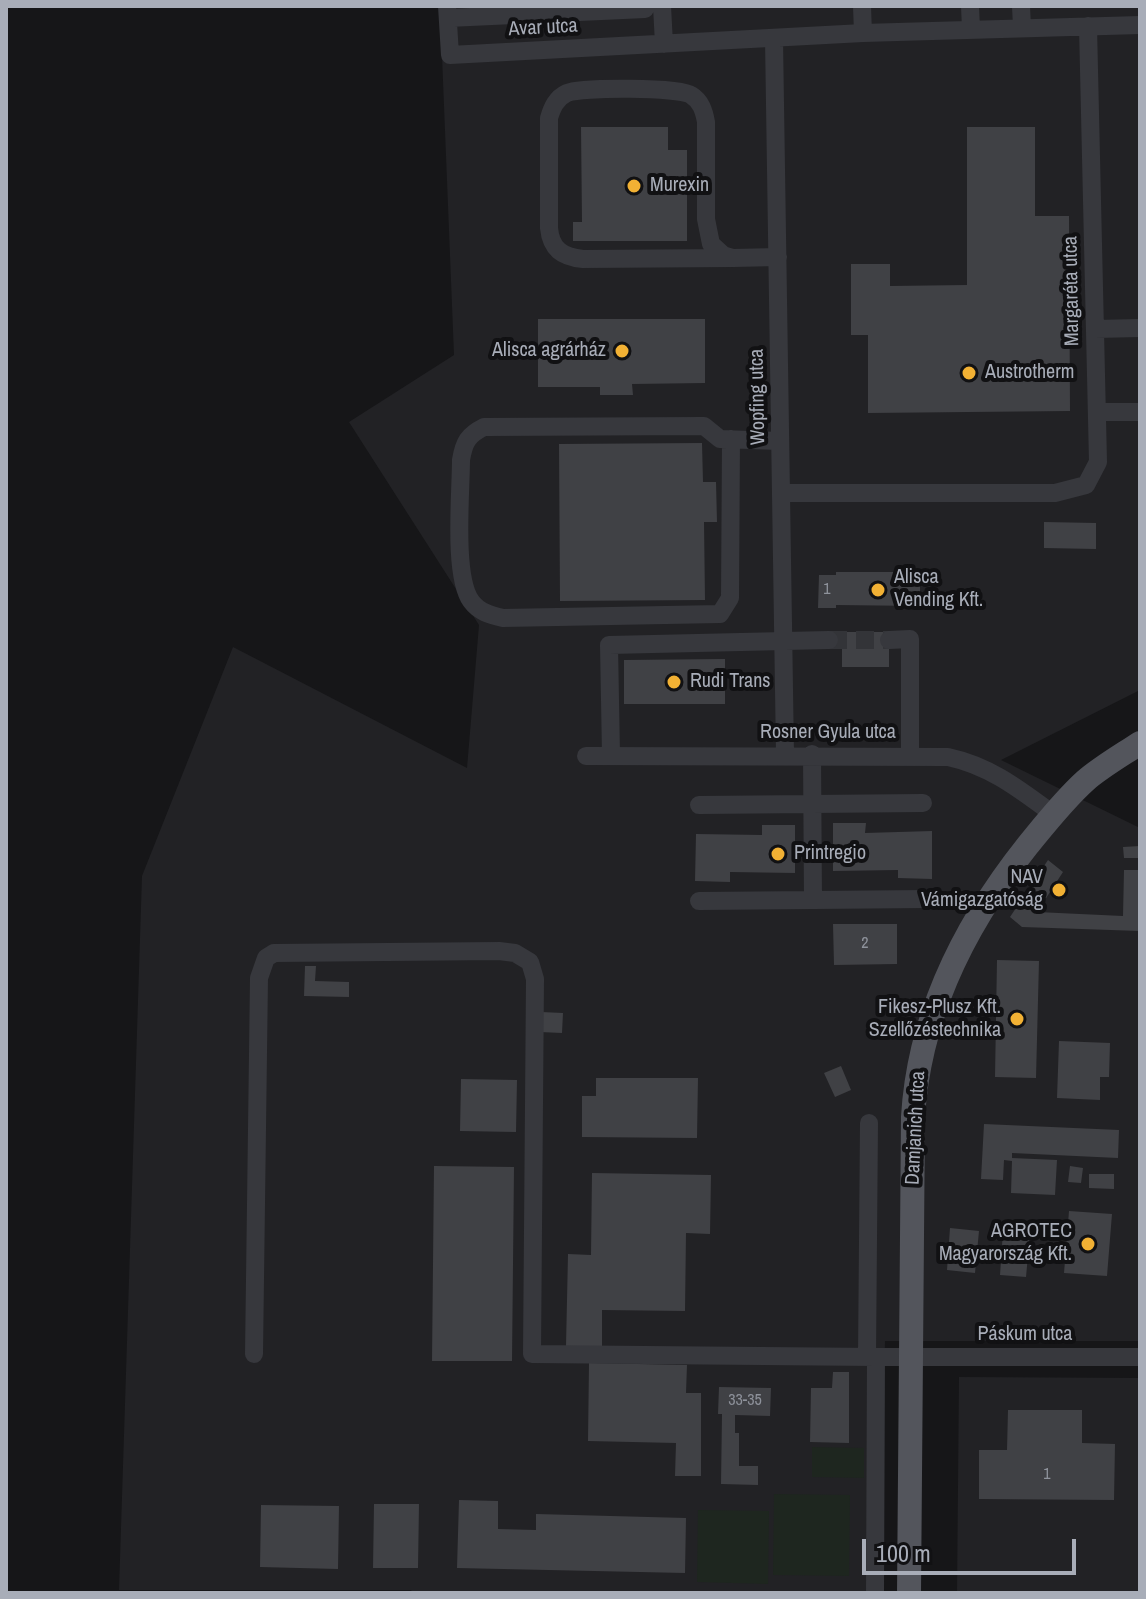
<!DOCTYPE html>
<html>
<head>
<meta charset="utf-8">
<style>
	body { margin:0 }
	#map { position:relative; width:1146px; height:1599px; overflow:hidden; background:#161618; font-family:"Archivo Narrow",sans-serif }
	canvas { display:block }
	.frame { position:absolute; inset:0; border:8px solid #a8adb8; pointer-events:none }
	.scale { position:absolute; left:862px; top:1539px; width:214px; height:36px; box-sizing:border-box; border:4px solid #a8adb8; border-top:0; padding-left:10px; font-size:24px; line-height:28px; white-space:nowrap; color:#a8adb8; -webkit-text-stroke:6px #111113; paint-order:stroke }
</style>
</head>
<body>
<div id="map">
<canvas width="1146" height="1599"></canvas>
<div class="frame"></div>
<div class="scale">100 m</div>
</div>
<script>
const ctx = document.querySelector('canvas').getContext('2d');
ctx.lineJoin = 'round';
function fillPath(path, color) { ctx.fillStyle = color; ctx.fill(path, 'evenodd'); }
function trace(path, color, width, dash) { ctx.strokeStyle = color; ctx.lineWidth = width; ctx.lineCap = dash ? 'butt' : 'round'; ctx.setLineDash(dash || []); ctx.stroke(path); }
function drawText(font, color, halo, rows, align = 'center') {
  ctx.font = font + ' "Archivo Narrow",sans-serif'; ctx.lineWidth = 8; ctx.setLineDash([]); ctx.textBaseline = 'middle'; ctx.strokeStyle = halo; ctx.fillStyle = color; for (const [text, x, y, turn = 0] of rows) {
    ctx.save(); ctx.translate(x, y); ctx.rotate((+turn || 0) * Math.PI / 180); ctx.textAlign = isNaN(turn) ? turn : align; if (halo) ctx.strokeText(text, 0, 0); ctx.fillText(text, 0, 0); ctx.restore();
  }
}
fillPath(new Path2D(`
	M440,6h700v684l-139,70 139,68v513h-255l-5,252h-467l-2,-3h-292l23,-714 91,-229 234,121 12,-143 -130,-203 105,-67z
	M959,1377l181,1v215h-183z`), '#222225');
fillPath(new Path2D(`
	M812,1447l52,1v30l-52,-1z
	M774,1494l76,1 -1,81 -76,-1z
	M698,1510l71,1 -1,73 -71,-2z`), '#1e261f');
fillPath(new Path2D(`
	M581,127h87v23h19v91h-114v-19h9z
	M967,127h68v89h34l1,195 -202,2v-78h-17v-71h39v22l77,-1z
	M538,319h167v64l-73,1 1,11h-33v-8h-62z
	M702,443l1,39h13l1,40h-13l1,78 -145,1 -1,-157z
	M1044,522l52,1v26l-52,-1z
	M836,572h84v34l-84,-1v3h-18l1,-33h17z
	M829,632h60v35h-47v-19h-13z
	M725,659v45h-101v-44z
	M833,823h33l-1,10 67,-2v48l-34,-1v-8l-65,1z
	M762,825h33v48l-65,-1v10l-35,-1 1,-47 66,1z
	M1140,846v12h-16l-1,-11z
	M1048,860l15,12 -26,40 86,4 1,-46h16v61l-118,-4 -12,-10z
	M833,924h64v40l-63,1z
	M997,960l42,1 -3,117 -41,-1z
	M305,966h11l-1,15 34,1v15l-45,-1z
	M541,1012l22,1 -1,20 -22,-1z
	M1059,1041l51,2 -1,34h-9v23l-43,-2z
	M841,1066l10,24 -16,7 -11,-24z
	M596,1078h102l-1,60 -115,-1v-41h14z
	M461,1079l56,1 -1,52 -56,-1z
	M984,1124l135,6 -1,28 -106,-5v5l45,2 -2,35 -44,-2 1,-32 -8,-1 -1,20 -22,-1z
	M434,1166l80,1 -2,194h-80z
	M1070,1166l13,2 -2,15 -13,-1z
	M592,1173l119,2 -1,59 -24,-1 -1,78 -83,-1v36h-36l2,-92 23,1z
	M1089,1174h25v15l-25,-1z
	M1069,1211l43,3 -5,62 -43,-3z
	M950,1228l29,3 -4,42 -28,-3z
	M1003,1231l27,3 -4,43 -26,-2z
	M589,1363l98,2 -1,28h15v83h-26l1,-33 -88,-2z
	M833,1372h16v71l-39,-1 1,-54h21z
	M719,1387l52,1 -1,28 -35,-1v18h4v33h19v19l-37,-1 1,-70h-4z
	M1008,1410h74v33l33,1 -1,56 -135,-1v-49h28z
	M459,1500l39,1v28l38,1v-16l150,4 -1,55 -228,-5z
	M374,1504h45l-1,64h-45z
	M261,1505l78,1 -1,63 -78,-2z`), '#404145');
trace(new Path2D(`
	M829,640h60`), '#333438', 18, [18, 9]);
trace(new Path2D(`
	M447,6l3,49 413,-22 277,-8
	M662,6l2,38
	M862,6l1,27
	M970,6l1,23
	M1021,6l1,21
	M448,18l197,-9
	M774,39l11,715
	M733,258l-150,1c-21,-2 -32,-10 -34,-31v-110c3,-10 7,-20 18,-25 13,-6 113,-6 124,2 10,6 13,16 15,27v97l5,25 12,11 10,3 45,-1
	M1095,329l45,-1
	M1098,412h42
	M731,439l-1,159 -10,16 -217,4c-13,-3 -24,-6 -32,-17 -18,-25 -10,-109 -10,-141 3,-18 7,-25 23,-33l220,-1 16,13 60,2
	M781,493h274l31,-8 12,-23 -10,-436
	M889,640l21,-1v117
	M812,754l1,146
	M611,755l-2,-110 220,-5
	M586,756l362,1c42,9 71,32 105,57
	M699,805l224,-2
	M699,901l228,-2
	M254,1354l5,-376 7,-20 8,-5 225,-2 16,2 15,9 5,17 -3,375 344,3
	M867,1357l2,-234
	M875,1593l1,-236h264`), '#37383d', 18);
trace(new Path2D(`
	M909,1593l4,-476c6,-102 52,-193 115,-272 18,-22 36,-45 57,-64 16,-14 37,-26 55,-38`), '#53555c', 24);
for (const [x, y, r, color] of [
	[634,186,8,"#f2b134"],
	[622,351,8,"#f2b134"],
	[969,373,8,"#f2b134"],
	[878,590,8,"#f2b134"],
	[674,682,8,"#f2b134"],
	[778,854,8,"#f2b134"],
	[1059,890,8,"#f2b134"],
	[1017,1019,8,"#f2b134"],
	[1088,1244,8,"#f2b134"]
]) { const dot = new Path2D(); dot.arc(x, y, r, 0, 2 * Math.PI); ctx.fillStyle = color; ctx.fill(dot); trace(dot, '#111113', 3); }
drawText('16px', '#8e929b', null, [
	["1",827,590],
	["2",865,944],
	["33-35",745,1401],
	["1",1047,1475]
]);
drawText('20px', '#a8adb8', '#111113', [
	["Avar utca",543,28,-3],
	["Margaréta utca",1072,291,-91],
	["Wopfing utca",758,397,-91],
	["Rosner Gyula utca",828,733],
	["Damjanich utca",916,1128,-87],
	["Páskum utca",1025,1335]
]);
drawText('20px', '#a8adb8', '#111113', [
	["Murexin",650,186],
	["Alisca agrárház",606,351,"right"],
	["Austrotherm",985,373],
	["Alisca",894,578],
	["Vending Kft.",894,601],
	["Rudi Trans",690,682],
	["Printregio",794,854],
	["NAV",1043,878,"right"],
	["Vámigazgatóság",1043,901,"right"],
	["Fikesz-Plusz Kft.",1001,1008,"right"],
	["Szellőzéstechnika",1001,1031,"right"],
	["AGROTEC",1072,1232,"right"],
	["Magyarország Kft.",1072,1255,"right"]
], 'left');
</script>
</body>
</html>
